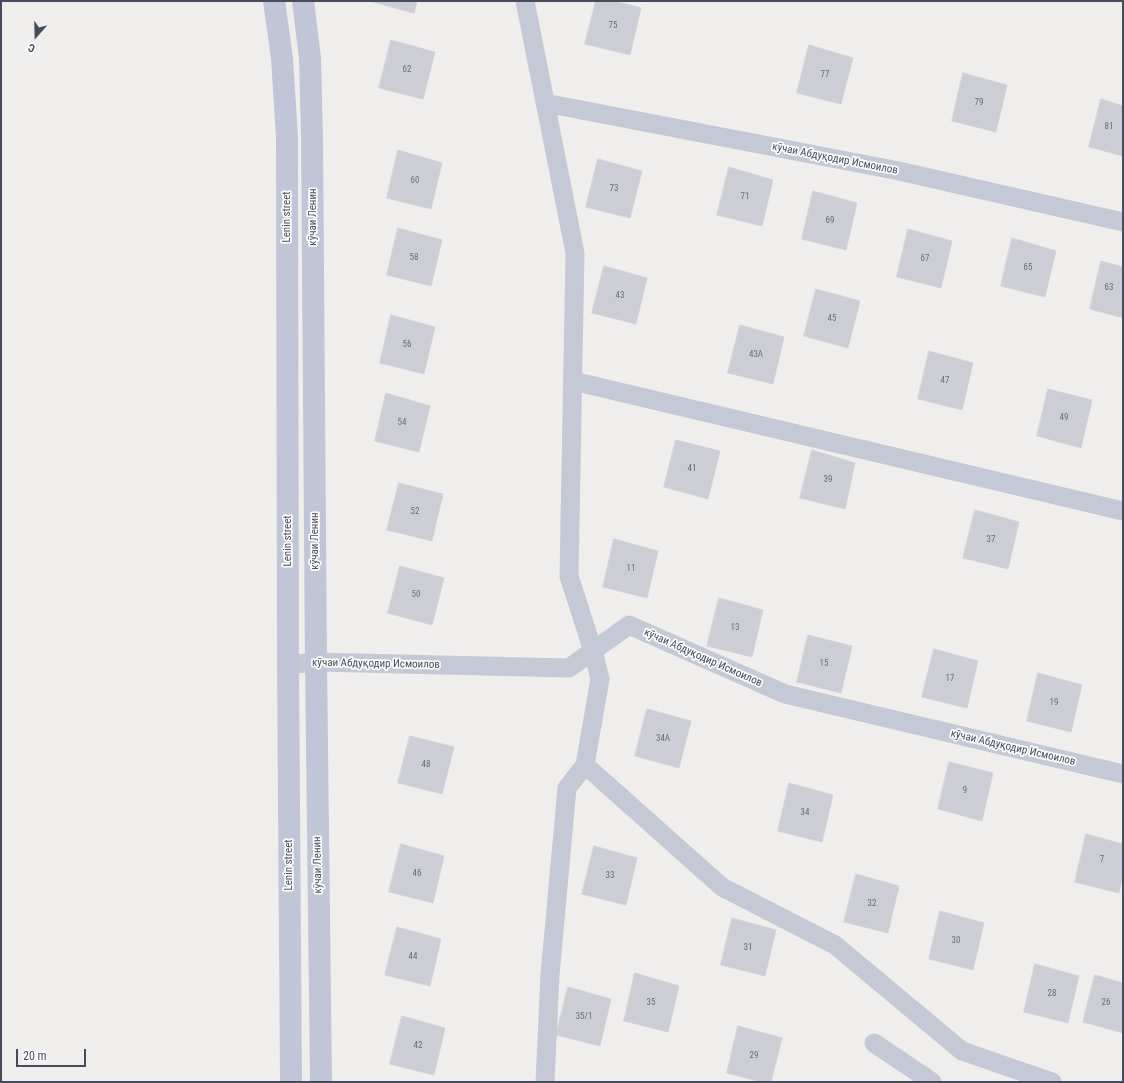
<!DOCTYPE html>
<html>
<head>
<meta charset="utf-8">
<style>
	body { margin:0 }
	#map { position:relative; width:1124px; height:1083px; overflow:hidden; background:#f0eeed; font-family:"Roboto Condensed",sans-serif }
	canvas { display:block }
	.frame { position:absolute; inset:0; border:2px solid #464c5b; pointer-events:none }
	.north { position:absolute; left:16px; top:16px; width:40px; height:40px; -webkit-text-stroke:3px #fff; paint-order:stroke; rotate:200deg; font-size:11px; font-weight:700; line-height:16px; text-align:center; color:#464c5b }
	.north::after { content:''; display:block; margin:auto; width:14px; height:18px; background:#464c5b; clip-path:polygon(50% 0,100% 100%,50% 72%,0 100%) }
	.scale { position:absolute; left:16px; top:1049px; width:70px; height:18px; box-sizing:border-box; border:2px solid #464c5b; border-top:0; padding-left:5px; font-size:12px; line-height:14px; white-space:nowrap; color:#464c5b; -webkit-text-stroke:3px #fff; paint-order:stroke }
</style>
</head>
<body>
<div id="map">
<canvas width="1124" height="1083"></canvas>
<div class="frame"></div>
<div class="north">С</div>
<div class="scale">20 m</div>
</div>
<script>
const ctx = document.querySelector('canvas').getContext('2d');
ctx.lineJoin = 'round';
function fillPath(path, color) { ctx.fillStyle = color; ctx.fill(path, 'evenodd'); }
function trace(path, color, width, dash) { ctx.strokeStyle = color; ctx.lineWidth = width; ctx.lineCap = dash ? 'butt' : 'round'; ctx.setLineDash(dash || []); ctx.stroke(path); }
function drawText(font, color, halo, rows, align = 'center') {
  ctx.font = font + ' "Roboto Condensed",sans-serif'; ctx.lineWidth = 3.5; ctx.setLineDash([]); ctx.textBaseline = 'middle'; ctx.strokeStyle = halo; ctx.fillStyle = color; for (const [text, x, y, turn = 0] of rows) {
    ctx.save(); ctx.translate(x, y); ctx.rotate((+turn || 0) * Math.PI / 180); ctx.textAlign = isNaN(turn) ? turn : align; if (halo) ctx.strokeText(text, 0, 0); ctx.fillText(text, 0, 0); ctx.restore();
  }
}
const building = new Path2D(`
	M370,1h47l-3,12z
	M596,1h18l27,7 -11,47 -45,-11z
	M391,40l44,12 -12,47 -44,-11z
	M809,45l44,13 -12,46 -44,-11z
	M963,73l44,12 -11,47 -44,-11z
	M1101,99l22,7v50l-34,-9z
	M398,150l44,13 -11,46 -44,-11z
	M598,159l44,12 -12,47 -44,-11z
	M729,167l44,13 -11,46 -45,-11z
	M813,191l44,12 -11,47 -44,-11z
	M398,228l44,12 -11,46 -44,-11z
	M908,229l44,12 -11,47 -44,-11z
	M1012,238l44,13 -11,46 -44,-11z
	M1101,261l22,6v51l-33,-9z
	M604,266l43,12 -11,46 -44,-11z
	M816,289l44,12 -12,47 -44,-12z
	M391,315l44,12 -11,47 -44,-11z
	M740,325l44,12 -11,47 -45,-11z
	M929,351l44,12 -11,47 -44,-11z
	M1048,389l44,11 -11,48 -44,-12z
	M386,393l44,13 -11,46 -44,-11z
	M676,440l44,11 -12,48 -44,-12z
	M812,450l43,13 -10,46 -45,-11z
	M399,483l44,11 -11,47 -45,-11z
	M975,510l44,12 -11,47 -45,-11z
	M614,539l44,12 -11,47 -44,-11z
	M400,566l44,12 -12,47 -44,-12z
	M719,598l44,12 -11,47 -45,-11z
	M808,635l44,11 -11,47 -44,-11z
	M934,649l44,12 -11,47 -45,-11z
	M1038,673l44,12 -11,47 -44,-11z
	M647,709l44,12 -12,47 -44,-12z
	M410,736l44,11 -12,47 -44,-11z
	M949,762l44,11 -11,48 -44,-12z
	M789,783l44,12 -11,47 -44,-11z
	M1086,834l37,10v31l-4,18 -44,-11z
	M401,844l43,12 -11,47 -44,-11z
	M594,846l43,12 -11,47 -44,-11z
	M856,874l43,12 -11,47 -44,-11z
	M940,911l44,12 -11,47 -44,-11z
	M732,918l44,12 -11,46 -44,-11z
	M397,927l44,12 -11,47 -45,-11z
	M1035,964l44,12 -11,47 -44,-11z
	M635,973l44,13 -11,46 -44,-11z
	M1095,975l28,8v50l-40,-11z
	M568,987l43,12 -11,47 -44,-11z
	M402,1016l43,12 -11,47 -44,-11z
	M738,1026l44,12 -11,44h-10l-34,-9z`);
fillPath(building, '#cdced5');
trace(building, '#d1d2d9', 1);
trace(new Path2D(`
	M525,1l50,252 -6,323 24,75 7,28 -15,86 137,122 113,58 127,106 90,31
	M545,103l354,68 224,51
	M573,381l550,130
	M288,665l28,-3 253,6 60,-43 156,69 338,80
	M874,1043l58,39
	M545,1082l5,-107 17,-187 18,-23`), '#c4c9d5', 19);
trace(new Path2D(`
	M274,1l8,57 5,79 1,528 3,417
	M303,1l7,57 2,80 4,524 5,420`), '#c0c6d7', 22);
drawText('9px', '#686c7a', null, [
	["75",613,26],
	["62",407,70],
	["77",825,75],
	["79",979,103],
	["81",1109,127],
	["60",415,181],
	["73",614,189],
	["71",745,197],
	["69",830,221],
	["58",414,258],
	["67",925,259],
	["65",1028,268],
	["63",1109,288],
	["43",620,296],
	["45",832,319],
	["56",407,345],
	["43А",756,355],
	["47",945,381],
	["49",1064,418],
	["54",402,423],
	["41",692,469],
	["39",828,480],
	["52",415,512],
	["37",991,540],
	["11",631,569],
	["50",416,595],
	["13",735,628],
	["15",824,664],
	["17",950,679],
	["19",1054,703],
	["34А",663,739],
	["48",426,765],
	["9",965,791],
	["34",805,813],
	["7",1102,860],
	["46",417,874],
	["33",610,876],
	["32",872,904],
	["30",956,941],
	["31",748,948],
	["44",413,957],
	["28",1052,994],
	["35",651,1003],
	["26",1106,1003],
	["35/1",584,1017],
	["42",418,1046],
	["29",754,1056]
]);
drawText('11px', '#464c5b', '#fff', [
	["кӯчаи Абдуқодир Исмоилов",835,159,11],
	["Lenin street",287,217,-90],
	["кӯчаи Ленин",313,217,-90],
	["Lenin street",288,541,-90],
	["кӯчаи Ленин",315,541,-90],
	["кӯчаи Абдуқодир Исмоилов",703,658,24],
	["кӯчаи Абдуқодир Исмоилов",376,664,1],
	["кӯчаи Абдуқодир Исмоилов",1013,748,13],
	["Lenin street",289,865,-90],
	["кӯчаи Ленин",318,865,-91]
]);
</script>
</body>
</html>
